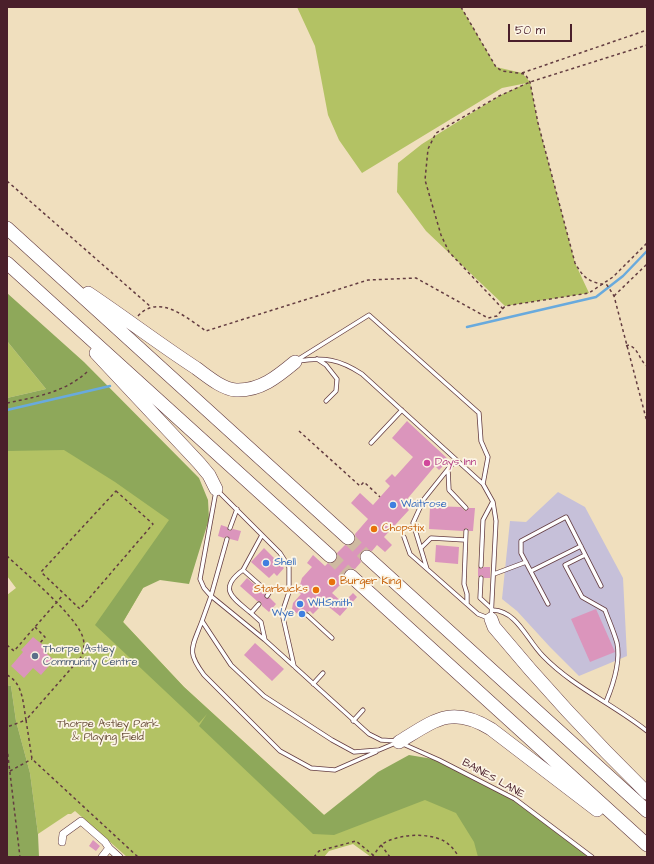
<!DOCTYPE html>
<html>
<head>
<meta charset="utf-8">
<style>
	body { margin:0 }
	#map { position:relative; width:654px; height:864px; overflow:hidden; background:#f0dfbe; font-family:"Architects Daughter",sans-serif }
	canvas { display:block }
	.frame { position:absolute; inset:0; border:8px solid #4a1f2b; pointer-events:none }
	.scale { position:absolute; left:508px; top:24px; width:64px; height:18px; box-sizing:border-box; border:2px solid #4a1f2b; border-top:0; padding-left:5px; font-size:12px; line-height:14px; white-space:nowrap; color:#4a1f2b; -webkit-text-stroke:3px #fcf5e5; paint-order:stroke }
</style>
</head>
<body>
<div id="map">
<canvas width="654" height="864"></canvas>
<div class="frame"></div>
<div class="scale">50 m</div>
</div>
<script>
const ctx = document.querySelector('canvas').getContext('2d');
ctx.lineJoin = 'round';
function fillPath(path, color) { ctx.fillStyle = color; ctx.fill(path, 'evenodd'); }
function trace(path, color, width, dash) { ctx.strokeStyle = color; ctx.lineWidth = width; ctx.lineCap = dash ? 'butt' : 'round'; ctx.setLineDash(dash || []); ctx.stroke(path); }
function drawText(font, color, halo, rows, align = 'center') {
  ctx.font = font + ' "Architects Daughter",sans-serif'; ctx.lineWidth = 3.5; ctx.setLineDash([]); ctx.textBaseline = 'middle'; ctx.strokeStyle = halo; ctx.fillStyle = color; for (const [text, x, y, turn = 0] of rows) {
    ctx.save(); ctx.translate(x, y); ctx.rotate((+turn || 0) * Math.PI / 180); ctx.textAlign = isNaN(turn) ? turn : align; if (halo) ctx.strokeText(text, 0, 0); ctx.fillText(text, 0, 0); ctx.restore();
  }
}
fillPath(new Path2D(`
	M558,492l27,15 38,71 4,78 -48,20 -29,-29 -33,-36 -15,-12 8,-78 16,1z`), '#c6c0d9');
fillPath(new Path2D(`
	M297,7h164l35,60 26,6 8,9 8,41 37,140 14,30 -84,13 -79,-75 -29,-39 1,-29 24,-19 77,-48 28,-13 -25,5 -140,85 -23,-33 -11,-25 -13,-69z
	M7,341l39,48 -39,9z
	M71,419l110,90 -38,79 -20,34 61,65 140,128 51,-16 54,-24 81,82h-139l-18,-13 -24,7 -5,6h-197l-52,-46 -4,3h-3l-30,20 -8,-61 -14,-52 -5,-35 -4,-1v-90l9,-7 -9,-12v-149z`), '#b3c264');
fillPath(new Path2D(`
	M7,293l77,69 115,116 9,22 1,19 -20,65 -29,-4 -17,8 -20,34 61,65 140,128 54,-43 31,-17 30,5 76,39 77,58h-114l-4,-15 -18,-29 -31,-13 -91,35 -21,-1 -114,-108 8,-12 -8,9 -104,-98 74,-105 -54,-38 -51,-32 -57,1v-53l39,-9 -39,-48z
	M7,685l4,1 5,35 14,52 8,61 1,23h-32z`), '#8ea85a');
trace(new Path2D(`
	M467,327l129,-30 27,-21 24,-25
	M7,410l103,-24`), '#69aadd', 2.5);
fillPath(new Path2D(`
	M407,421l42,39 -10,10 -4,-4 -32,38 6,6 -25,27 8,8 -7,7 -8,-7 -5,6 -8,-1 -5,5 2,7 -6,7 -6,-1 -4,3 -2,4 2,5 -13,13 11,10 10,-10 4,4 -17,19 -16,-13 -11,11 -3,-3 -5,2 -2,6 -11,-10 1,-6 8,-9 -3,-2 4,-14 10,-11 -5,-4 6,-8 12,11 3,-3h5l5,-5 -1,-5 8,-8 5,1 4,-3 2,-4 -1,-5 13,-15 -17,-16 9,-10 13,12 17,-19 -5,-5 7,-7 3,3 18,-20 -21,-19z
	M430,506l31,1 4,4 4,-3h6l-2,23h-4l-2,-3 -4,3 -34,-2z
	M221,525l6,2 2,4 4,-2 8,2 -3,10 -8,-2 -3,-3 -3,2 -6,-2z
	M436,545l23,2 -1,17 -23,-2z
	M264,548l20,20 -7,8 -3,-3 -5,5 -18,-16z
	M478,567l3,2 3,-2h6v11h-6l-2,-3 -4,2z
	M247,578l18,16v4h5l6,6 -7,8 -7,-6 -1,-4 -4,-1 -17,-15z
	M596,609l19,43 -25,10 -19,-43z
	M33,637l15,12 -3,3 9,8 -13,15 -8,-7 -9,10 -13,-12 12,-14 -2,-2z
	M255,643l29,26 -12,12 -28,-26z
	M93,840l7,6 -4,5 -7,-5z`), '#db95bc');
trace(new Path2D(`
	M348,538l19,19
	M330,556l21,20`), '#cfb9a1', 13, [13, 6]);
const lane = new Path2D(`
	M317,359l9,6 11,14 -1,12 -10,10
	M297,360l72,-45 110,98 2,28 7,16 -5,27
	M298,361c27,-4 41,-2 64,13l121,110 10,18 3,19 -5,98 -13,-5 -68,-60 -6,-17
	M371,443l31,-33
	M456,460l-8,9 1,21 17,18
	M216,491l-16,88 4,9 7,8 54,44 104,94 12,6 15,1
	M218,491l62,62 9,14v25l-7,21 12,53
	M230,528l7,-19
	M466,531l-2,53 3,10v10
	M262,535l-19,35 26,23 -2,3
	M227,539l-16,57 -9,25 29,44 33,31 68,44 22,12 25,-2 19,-8
	M421,548l10,-10 34,2
	M585,555l-20,10 17,32 23,13c4,11 9,22 12,33 4,19 -4,42 -11,59
	M481,566l2,-46 9,-17
	M427,569l-14,-46 11,-24 24,-30
	M243,570c-26,19 -10,28 8,43
	M531,571l50,-25
	M494,574l32,-12
	M481,578l-1,20 13,12c24,1 34,30 50,46 30,31 70,48 104,75
	M259,604l-8,9 10,9 4,18
	M548,604l-27,-51v-12l45,-24 35,69
	M307,615l25,23
	M202,621c-10,27 -16,30 2,54l76,76 31,17 24,2 41,-18
	M313,684l10,-11
	M353,721l10,-11
	M403,744l36,16 76,39 77,58`);
const street = new Path2D(`
	M62,842l1,-8 18,-13 24,21 4,6 10,9
	M102,857l7,-9`);
const highway = new Path2D(`
	M7,228l341,310
	M7,263l323,293
	M88,293c36,24 71,51 108,75 11,8 26,21 40,22 24,1 41,-13 59,-28
	M96,353l103,110 10,12 7,14
	M367,557l280,254
	M351,576l296,269
	M491,619l3,8c48,58 99,113 153,166
	M399,742c36,-22 52,-37 92,-13l106,81`);
trace(lane, '#633c41', 5);
trace(street, '#633c41', 8);
trace(highway, '#633c41', 14);
trace(new Path2D(`
	M461,7l35,60 6,4 23,3 5,8 8,41 37,140c9,16 14,19 32,22l7,11 33,126
	M522,73l125,-43
	M7,181l144,126
	M614,296l33,-32
	M503,309l-54,-57 -8,-17 -16,-55 3,-31 8,-16 63,-37 31,-14 117,-37
	M138,316c21,-23 49,2 68,15l162,-51 48,-2 72,40 9,-2 8,-10 84,-13 24,-16 34,-34
	M626,346l3,-1c10,4 10,15 18,21
	M7,403c29,-6 60,-11 82,-33
	M299,431l61,55 4,-4 16,15
	M116,491l37,33 -73,85 -39,-37z
	M7,556c19,18 65,56 75,79 3,7 2,14 0,21l-56,64 6,39 106,98
	M35,627l10,10 -5,6
	M7,645l7,6 49,-56
	M7,675c16,8 16,28 19,45l-19,7
	M7,748l13,109
	M10,771l22,-12
	M314,857l5,-6 37,-10 17,14
	M372,857l9,-12
	M390,857l-9,-12c15,-11 47,-13 63,-4 7,4 11,10 15,16`), '#633c41', 1.5, [3, 3]);
trace(lane, '#fff', 3.5);
trace(street, '#fff', 7);
trace(highway, '#fff', 13);
for (const [x, y, r, color] of [
	[427,463,4,"#d1479c"],
	[393,505,4,"#3f7fe0"],
	[374,529,4,"#e8710a"],
	[266,563,4,"#3f7fe0"],
	[332,582,4,"#e8710a"],
	[316,590,4,"#e8710a"],
	[300,604,4,"#3f7fe0"],
	[302,614,4,"#3f7fe0"],
	[35,656,4,"#5c6f8a"]
]) { const dot = new Path2D(); dot.arc(x, y, r, 0, 2 * Math.PI); ctx.fillStyle = color; ctx.fill(dot); trace(dot, '#fcf5e5', 1.5); }
drawText('11px', '#b23c85', '#fcf5e5', [
	["Days Inn",435,463]
], 'left');
drawText('11px', '#366cbe', '#fcf5e5', [
	["Waitrose",401,505],
	["Shell",274,563],
	["WHSmith",308,604],
	["Wye",294,614,"right"]
], 'left');
drawText('11px', '#c56008', '#fcf5e5', [
	["Chopstix",382,529],
	["Burger King",340,582],
	["Starbucks",308,590,"right"]
], 'left');
drawText('11px', '#4e5e75', '#fcf5e5', [
	["Thorpe Astley",43,650],
	["Community Centre",43,663]
], 'left');
drawText('11px', '#6a503c', '#fcf5e5', [
	["Thorpe Astley Park",108,725],
	["& Playing Field",108,738]
]);
drawText('11px', '#4a1f2b', '#fcf5e5', [
	["BAINES LANE",493,779,29]
]);
</script>
</body>
</html>
